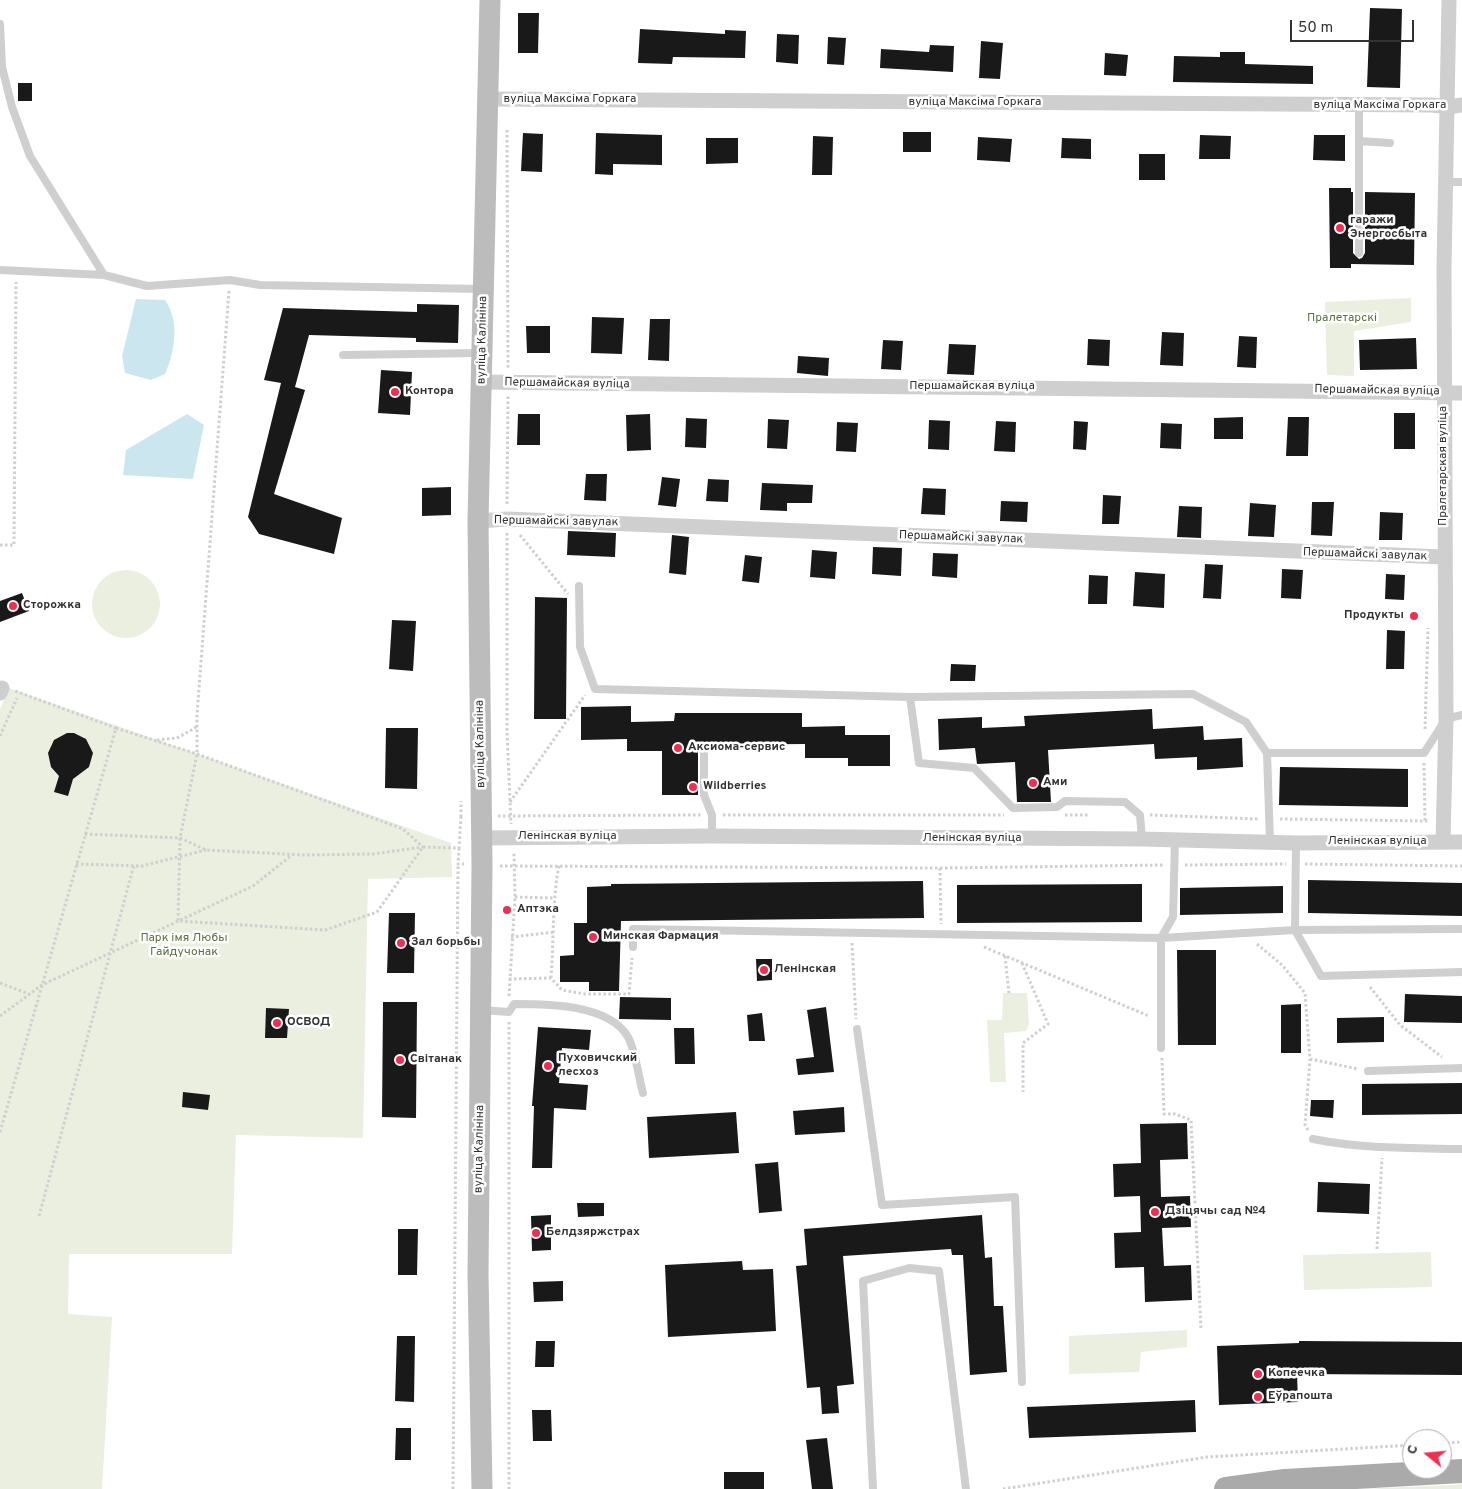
<!DOCTYPE html>
<html>
<head>
<meta charset="utf-8">
<style>
	body { margin:0 }
	#map { position:relative; width:1462px; height:1489px; overflow:hidden; background:#fff; font-family:Overpass,sans-serif }
	canvas { display:block }
	.north { position:absolute; left:1402px; top:1429px; width:50px; height:50px; box-sizing:border-box; background:#fff; border:1px solid #adadad; border-radius:50%; rotate:287deg; font-size:14px; font-weight:700; line-height:20px; text-align:center; color:#323232 }
	.north::after { content:''; display:block; margin:auto; width:18px; height:22px; background:#ef2e52; clip-path:polygon(50% 0,100% 100%,50% 72%,0 100%) }
	.scale { position:absolute; left:1290px; top:20px; width:124px; height:22px; box-sizing:border-box; border:2px solid #323232; border-top:0; padding-left:6px; font-size:15px; line-height:18px; white-space:nowrap; color:#323232; -webkit-text-stroke:4px #fff; paint-order:stroke }
</style>
</head>
<body>
<div id="map">
<canvas width="1462" height="1489"></canvas>
<div class="north">С</div>
<div class="scale">50 m</div>
</div>
<script>
const ctx = document.querySelector('canvas').getContext('2d');
ctx.lineJoin = 'round';
function fillPath(path, color) { ctx.fillStyle = color; ctx.fill(path, 'evenodd'); }
function trace(path, color, width, dash) { ctx.strokeStyle = color; ctx.lineWidth = width; ctx.lineCap = dash ? 'butt' : 'round'; ctx.setLineDash(dash || []); ctx.stroke(path); }
function drawText(font, color, halo, rows, align = 'center') {
  ctx.font = font + ' Overpass,sans-serif'; ctx.lineWidth = 5; ctx.setLineDash([]); ctx.textBaseline = 'middle'; ctx.strokeStyle = halo; ctx.fillStyle = color; for (const [text, x, y, turn = 0] of rows) {
    ctx.save(); ctx.translate(x, y); ctx.rotate((+turn || 0) * Math.PI / 180); ctx.textAlign = isNaN(turn) ? turn : align; if (halo) ctx.strokeText(text, 0, 0); ctx.fillText(text, 0, 0); ctx.restore();
  }
}
fillPath(new Path2D(`
	M1411,298v24l-57,9v45l-27,-1 -2,-73z
	M92 604a34 34 0 1 1 68 0a34 34 0 1 1-68 0Z
	M9,688l442,155 1,34 -84,2 -5,259 -127,-3 -4,119h-163l-1,60 44,3 -10,172h-102v-780z
	M1003,993h24l2,31 -3,7 -22,2 2,49h-16l-3,-62h15z
	M1431,1252l1,35 -128,3 -1,-35z
	M1187,1330v17l-46,5 -2,20 -70,2v-38z
	M1462,1484v5h-101l90,-4z`), '#eaefe0');
fillPath(new Path2D(`
	M136,299l29,1c15,21 10,52 0,74l-14,6 -26,-7 -3,-17z
	M187,414l17,11 -11,54 -70,-4 3,-25z`), '#cce6ef');
fillPath(new Path2D(`
	M1370,8l32,1 -2,79 -33,-1z
	M518,13h21l-1,40h-20z
	M640,29l85,5v-4l21,1 -1,27 -72,-1 -1,7 -34,-1z
	M777,34l22,1 -1,29 -22,-2z
	M828,37l18,1 -2,27 -17,-1z
	M981,41l22,2 -3,36 -21,-1z
	M930,45l24,1 -1,26 -73,-4 1,-19 48,3z
	M1220,52h25v12l68,2v18l-140,-2 1,-26 46,1z
	M1105,53l23,2 -2,21 -22,-1z
	M18,83h14v18h-14z
	M903,132h28v20h-28z
	M523,133l20,1 -1,38 -21,-1z
	M596,133l66,2v30l-49,-1v11l-18,-1z
	M1200,135l31,1 -1,23h-31z
	M1314,135h31v26l-32,-1z
	M813,136l20,1 -1,38h-20z
	M978,137l34,2 -2,23 -33,-2z
	M706,138h32v25l-32,1z
	M1062,138l29,1v20l-30,-1z
	M1139,154h26v26h-26z
	M1329,188h22v4h2v61l6,6 3,-1 3,-5v-61l50,1 -1,72 -63,-1v4h-21z
	M417,304l42,1 -1,38 -42,-1v-4l-107,-3 -14,52 10,3 -31,104 68,24 -8,36 -75,-20 -11,-17 33,-134 -17,-3 19,-72 134,4z
	M592,317l32,1 -2,36 -31,-1z
	M650,319h20l-1,42 -21,-1z
	M526,326h24v27h-23z
	M1162,332l22,1 -1,33 -23,-1z
	M1239,336l18,1 -1,31 -19,-1z
	M1416,338l1,31 -57,1 -1,-30z
	M1088,339l22,1 -1,26 -22,-1z
	M883,340l20,1 -2,29 -20,-1z
	M949,344l27,1 -2,30 -27,-1z
	M798,356l31,2 -1,18 -31,-3z
	M381,370l31,2 -2,43 -32,-2z
	M1394,413h21v36h-21z
	M518,414h22v31h-23z
	M650,414l1,36 -24,1 -1,-36z
	M1243,417v22h-29v-21z
	M1288,417h21l-1,39h-22z
	M686,418l21,1 -1,29 -21,-1z
	M768,419l21,1 -2,29 -20,-1z
	M929,420l21,1 -1,29 -21,-1z
	M996,421l20,1 -1,30 -21,-1z
	M1074,421l14,1 -2,28 -13,-1z
	M837,422l21,1 -2,29 -20,-1z
	M1161,423l21,1 -1,25 -21,-1z
	M586,474h21l-1,27 -22,-1z
	M662,477l18,2 -4,28 -18,-2z
	M708,479l21,1 -1,22 -22,-1z
	M762,483l51,2 -1,18h-25v8l-27,-1z
	M451,487v28l-29,1v-28z
	M923,488l23,1 -1,26 -24,-1z
	M1103,495l18,1 -2,28h-17z
	M1001,501l27,1 -1,20 -27,-1z
	M1312,502h22l-2,34 -21,-1z
	M1250,503l26,2 -2,32 -26,-1z
	M1179,506l23,1 -1,31 -24,-1z
	M1380,512l23,1 -1,27h-23z
	M568,531l48,2 -1,24 -48,-2z
	M672,535l17,2 -3,38 -17,-2z
	M873,547l29,1 -1,28 -29,-2z
	M812,550l25,2 -2,27 -25,-2z
	M933,553l25,1 -1,24 -25,-2z
	M745,555l17,2 -3,26 -17,-2z
	M1205,564l18,1 -2,34 -18,-1z
	M1282,569l21,1 -2,29 -20,-1z
	M1135,572l30,2 -1,34 -31,-2z
	M1386,574l19,1 -1,25 -19,-1z
	M1089,575l19,1 -1,28h-19z
	M22,593l7,18 -29,11v-21z
	M535,597l32,1 -1,121h-32z
	M392,620l24,1 -3,50 -24,-2z
	M1387,630l18,1 -1,38h-18z
	M951,664l25,1 -1,16h-25z
	M631,706v16l43,-1 1,-8h127v14l43,-1v9h45v31h-42v-8h-43v-14l-107,1v50h-36v-44h-35v-12l-46,1v-33z
	M1152,709l1,20 50,-3 1,14 38,-2 1,29 -46,3v-13l-42,2 -1,-15 -106,6 3,52h-34l-2,-40 -38,2 -2,-16 -36,2 -1,-31 44,-2v11l43,-2 -1,-10z
	M386,728h32l-1,61 -32,-1z
	M67,733h7l12,6 7,14 -4,14 -16,12 -5,17 -14,-4 5,-16 -8,-9 -3,-14 6,-13z
	M1280,767l128,2v38l-129,-2z
	M1308,880l154,3v33l-154,-3z
	M923,881l1,37 -303,3 -2,70h-30v-9h-29v-26l14,-1v-32h13v-36l24,-1v-2z
	M1142,884v38l-185,1v-38z
	M1283,886v27l-103,2v-27z
	M389,913h26l-1,60h-27z
	M1177,950h39v95h-38z
	M756,959h16v21l-15,1z
	M1405,994l57,2v27l-58,-1z
	M620,997l51,1v22l-52,-1z
	M383,1002h34l-1,116 -34,-1z
	M1301,1004v49h-20v-48z
	M826,1007l8,65 -36,3 -2,-16 18,-2 -7,-47z
	M266,1008l23,1 -2,29h-22z
	M762,1013l3,28h-16l-2,-26z
	M1384,1017v25l-47,1v-25z
	M538,1027l53,3 -2,20 -27,-2 -3,35 29,2 -2,25 -32,-2 -2,60h-20l2,-62h-2z
	M674,1028h20l1,36h-20z
	M1462,1083v31l-100,1v-31z
	M183,1092l27,3 -2,15 -26,-3z
	M1311,1100h23l-1,18 -23,-2z
	M844,1107l1,25 -50,3 -2,-24z
	M736,1112l3,41 -90,5 -2,-41z
	M1187,1123l1,36 -28,1 1,37 29,-1 1,31 -29,1 2,38 27,-1 1,35 -47,2 -1,-35 -29,1 -1,-35 27,-1 -1,-36 -26,1 -1,-33 28,-1 -1,-39z
	M778,1162l4,49 -23,2 -4,-49z
	M1318,1182l52,2 -1,30 -52,-2z
	M577,1203h27v13l-26,1z
	M551,1215v35l-19,1 -1,-35z
	M982,1215l3,43 7,-1 2,49h9l4,66 -37,3 -7,-120h-11l-1,-6 -108,7 11,128 -17,2 2,27 -17,1 -2,-27 -13,1 -11,-122 11,-1 -3,-36z
	M398,1229h20l-1,46h-19z
	M742,1261l1,9 30,-1 3,62 -108,6 -3,-72z
	M563,1281v20l-29,1 -1,-20z
	M397,1336h18l-1,66 -19,-1z
	M536,1341h19l-1,26h-19z
	M1299,1341l163,1v33l-165,-1 1,28 -79,3 -2,-59 82,-3z
	M1195,1400l1,32 -167,6 -2,-31z
	M532,1410h19l1,31h-19z
	M396,1428h15v32h-16z
	M827,1438l6,51h-21l-6,-49z
	M724,1472h40v17h-40z`), '#191919');
trace(new Path2D(`
	M507,130l1,239
	M229,291l-32,424v39l-17,84 -2,83 147,9 52,-18 46,-65 36,1 2,-31h3
	M507,504l1,-109
	M507,533v199l4,92
	M520,535l48,59
	M0,545h14l2,-263
	M1425,729l3,-101
	M0,736l17,-38
	M157,740l20,-2 18,-10 1,-3
	M1424,763l1,58
	M510,802l75,-107
	M723,815h281
	M1065,815h24
	M1150,815l109,4
	M498,816l203,-1
	M461,817v-16
	M1280,819l149,2
	M85,834l95,4 26,12 98,5 69,-1 50,-7 -20,-18 -206,-75 -81,-26
	M459,848l-1,16h6
	M76,864l66,2 64,-16
	M1305,864l157,2
	M1185,865l101,-1
	M500,866l440,2 224,-3
	M940,868l1,56
	M515,897l38,1
	M511,937l44,-5
	M852,943l4,76
	M1257,944l25,21 23,28 5,66 48,10
	M984,947l165,69
	M1005,956l4,37
	M1022,963l26,61 -25,19v49
	M551,978c3,-38 1,-76 8,-113
	M509,979l42,-1 11,12 23,4h44l3,-36
	M0,983l29,11
	M1370,987l30,38 42,32
	M509,996l6,-99 -1,-45
	M0,1016l42,-31 211,-99 39,-31
	M509,1022v467
	M1162,1058l2,56h11l16,6 10,210
	M1308,1130l-3,-5 5,-66
	M0,1132l116,-404 -101,-37
	M39,1216l95,-351
	M1377,1249l5,-91
	M1442,1443l20,-1
	M453,1489l5,-625
	M1003,1489l204,-32 205,-12`), '#cfcfcf', 3, [2.5, 2.5]);
trace(new Path2D(`
	M0,24l2,43 10,40 18,49 74,119
	M1359,141l31,2
	M1446,182h16
	M1359,253v-147
	M0,270l104,5 43,11 83,-6 30,5 222,4
	M343,355l137,-2
	M579,586l1,61 15,42 315,8 283,-3 53,28 21,31h157l22,-34 16,-4
	M910,697l9,66 55,5 39,40 44,-1 8,-6 60,1 15,13 2,24
	M704,753v42l8,20v21
	M1267,753l3,89
	M1296,843l-1,87 26,46 141,-4
	M633,947v-18l528,9 12,-21 2,-77
	M481,1010l28,2 5,-8c33,0 95,0 114,33 7,12 11,42 15,56
	M857,1029l25,176 133,-8 7,185
	M1161,1048v-110l134,-8 167,-1
	M1368,1071l94,-3
	M1313,1139c49,10 99,9 149,10
	M873,1489l-10,-208 46,-13 30,3 27,218`), '#cfcfcf', 8);
trace(new Path2D(`
	M487,99l945,6 16,2 14,-2
	M482,382l980,11
	M478,521l29,-2 937,38
	M0,693l2,-5
	M482,838l230,-2 430,3 154,4 166,-1
	M1443,842l3,-123 -2,-451 5,-268`), '#cfcfcf', 15);
trace(new Path2D(`
	M482,1489l-4,-215 4,-409 -4,-344 12,-521`), '#bcbcbc', 21);
trace(new Path2D(`
	M1226,1489l59,-8 177,-10`), '#aaa', 24);
for (const [x, y, r, color] of [
	[1340,228,5,"#ef2e52"],
	[395,392,5,"#ef2e52"],
	[13,606,5,"#ef2e52"],
	[1414,616,5,"#ef2e52"],
	[678,748,5,"#ef2e52"],
	[1033,783,5,"#ef2e52"],
	[693,787,5,"#ef2e52"],
	[507,910,5,"#ef2e52"],
	[593,937,5,"#ef2e52"],
	[401,943,5,"#ef2e52"],
	[764,970,5,"#ef2e52"],
	[277,1023,5,"#ef2e52"],
	[400,1060,5,"#ef2e52"],
	[548,1066,5,"#ef2e52"],
	[1155,1212,5,"#ef2e52"],
	[536,1233,5,"#ef2e52"],
	[1258,1374,5,"#ef2e52"],
	[1258,1397,5,"#ef2e52"]
]) { const dot = new Path2D(); dot.arc(x, y, r, 0, 2 * Math.PI); ctx.fillStyle = color; ctx.fill(dot); trace(dot, '#fff', 2); }
drawText('12px', '#323232', '#fff', [
	["вуліца Максіма Горкага",570,100],
	["вуліца Максіма Горкага",975,103],
	["вуліца Максіма Горкага",1380,106],
	["вуліца Калініна",483,340,-89],
	["Першамайская вуліца",567,384,1],
	["Першамайская вуліца",972,387],
	["Першамайская вуліца",1377,391,1],
	["Пралетарская вуліца",1444,466,-90],
	["Першамайскі завулак",556,522,1],
	["Першамайскі завулак",961,538,2],
	["Першамайскі завулак",1365,555,2],
	["вуліца Калініна",481,744,-91],
	["Ленінская вуліца",567,837],
	["Ленінская вуліца",972,839],
	["Ленінская вуліца",1377,842],
	["вуліца Калініна",480,1149,-89]
]);
drawText('bold 12px', '#323232', '#fff', [
	["гаражи",1350,221],
	["Энергосбыта",1350,235],
	["Контора",405,392],
	["Сторожка",23,606],
	["Продукты",1404,616,"right"],
	["Аксиома-сервис",688,748],
	["Ами",1043,783],
	["Wildberries",703,787],
	["Аптэка",517,910],
	["Минская Фармация",603,937],
	["Зал борьбы",411,943],
	["Ленінская",774,970],
	["ОСВОД",287,1023],
	["Пуховичский",558,1059],
	["лесхоз",558,1073],
	["Світанак",410,1060],
	["Дзіцячы сад №4",1165,1212],
	["Белдзяржстрах",546,1233],
	["Копеечка",1268,1374],
	["Еўрапошта",1268,1397]
], 'left');
drawText('12px', '#5b713c', '#fff', [
	["Пралетарскі",1342,319],
	["Парк імя Любы",184,939],
	["Гайдучонак",184,953]
]);
</script>
</body>
</html>
